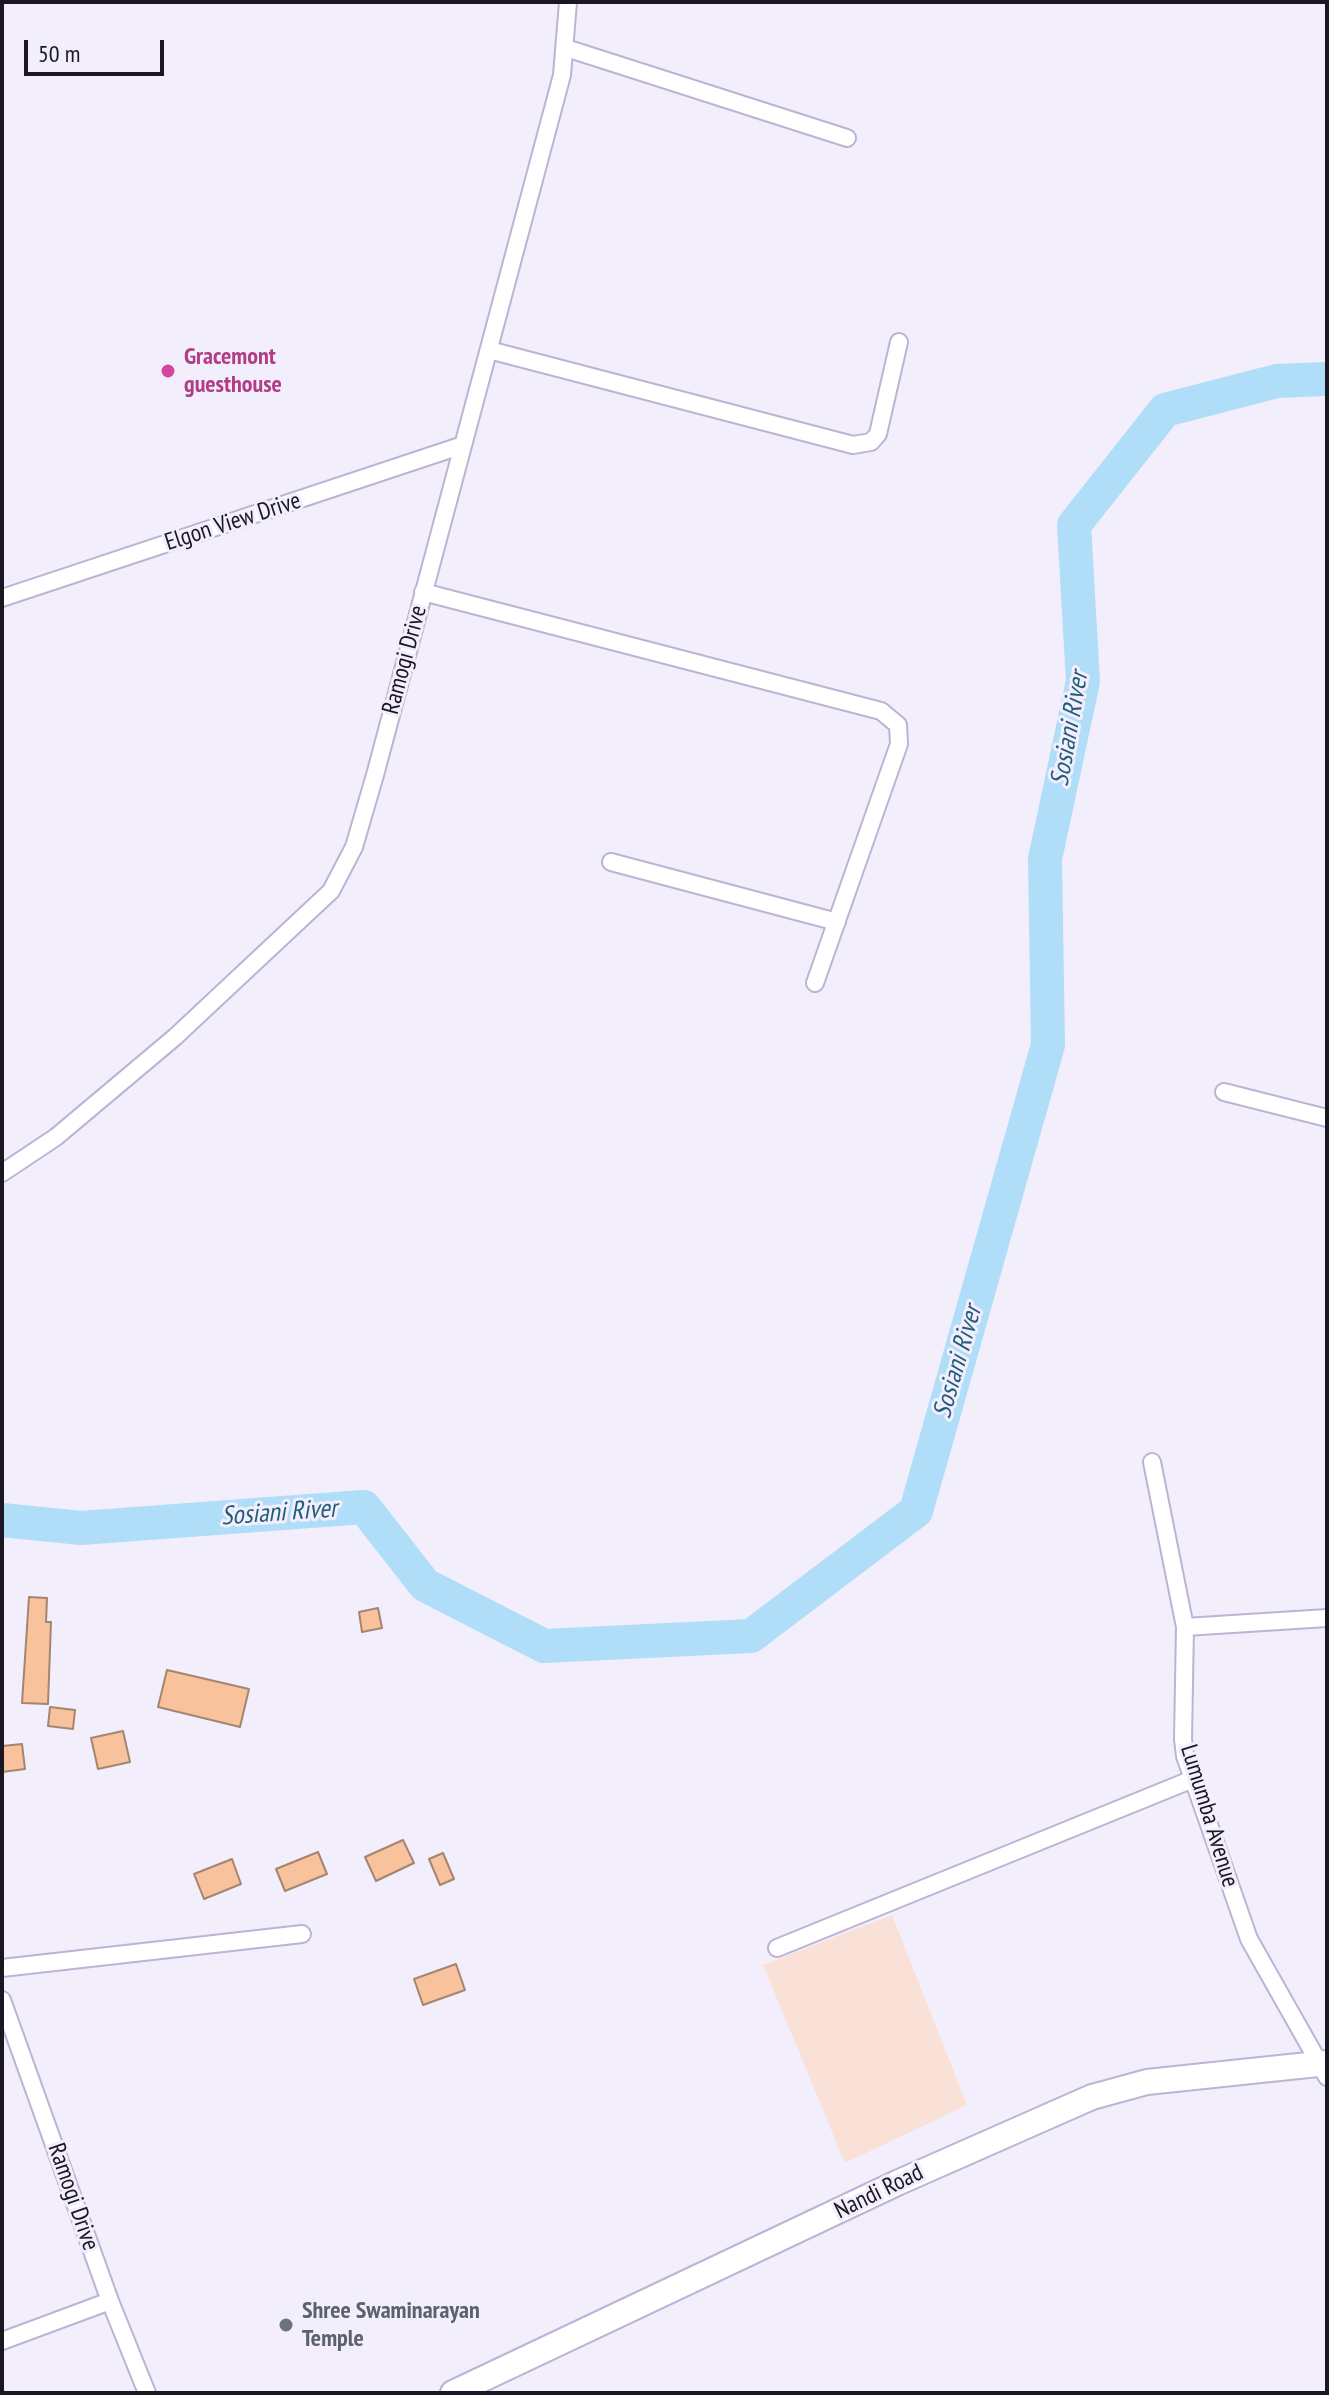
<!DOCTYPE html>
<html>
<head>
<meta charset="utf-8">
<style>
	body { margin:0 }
	#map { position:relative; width:1329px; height:2395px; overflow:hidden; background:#f2eefc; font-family:"PT Sans Narrow",sans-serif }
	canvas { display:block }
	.frame { position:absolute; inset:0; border:4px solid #1a1622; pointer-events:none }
	.scale { position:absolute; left:24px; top:40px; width:140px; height:36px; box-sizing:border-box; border:4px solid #1a1622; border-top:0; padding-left:10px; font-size:24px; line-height:28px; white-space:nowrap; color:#1a1622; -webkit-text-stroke:6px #f2eefc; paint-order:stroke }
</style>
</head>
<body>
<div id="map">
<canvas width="1329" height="2395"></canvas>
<div class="frame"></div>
<div class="scale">50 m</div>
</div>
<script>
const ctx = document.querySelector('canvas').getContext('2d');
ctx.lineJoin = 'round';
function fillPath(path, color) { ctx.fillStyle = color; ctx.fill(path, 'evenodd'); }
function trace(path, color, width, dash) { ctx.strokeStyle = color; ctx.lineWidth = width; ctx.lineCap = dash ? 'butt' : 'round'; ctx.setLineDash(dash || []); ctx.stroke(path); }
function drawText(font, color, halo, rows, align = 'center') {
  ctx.font = font + ' "PT Sans Narrow",sans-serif'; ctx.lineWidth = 6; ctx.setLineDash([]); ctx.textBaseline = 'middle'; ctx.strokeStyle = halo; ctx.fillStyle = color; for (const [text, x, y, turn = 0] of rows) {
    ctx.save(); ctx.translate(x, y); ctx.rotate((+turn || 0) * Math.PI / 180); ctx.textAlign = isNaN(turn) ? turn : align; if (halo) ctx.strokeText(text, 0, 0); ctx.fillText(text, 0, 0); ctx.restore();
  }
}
fillPath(new Path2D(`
	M892,1915l75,190 -122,58 -82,-198z`), '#f9e1d7');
trace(new Path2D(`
	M2,1520l79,8 283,-21 61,78 119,61 207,-10 165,-125 132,-466 -3,-186 38,-178 -9,-156 91,-115 112,-29 50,-2`), '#b0ddf8', 34);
const building = new Path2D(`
	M29,1597l18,1 -1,24h5l-3,82 -26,-1z
	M378,1608l4,20 -20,4 -3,-20z
	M167,1670l82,19 -9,38 -82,-20z
	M50,1707l25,3 -2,19 -25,-3z
	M123,1731l7,31 -32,7 -7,-31z
	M22,1744l3,25 -23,3v-26z
	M403,1840l11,23 -38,18 -11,-24z
	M318,1852l9,22 -42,17 -9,-22z
	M443,1853l11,26 -14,6 -11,-26z
	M232,1859l9,25 -37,15 -10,-25z
	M456,1964l9,26 -42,15 -9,-26z`);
fillPath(building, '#f8c29d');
trace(building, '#a48570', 2);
const street = new Path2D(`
	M566,48l281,90
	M489,350l364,95 18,-3 7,-8 21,-92
	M423,592l458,119 17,14 1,19 -84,239
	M2,598l461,-153
	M611,862l226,60
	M1224,1092l103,26
	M2,1173l54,-36 119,-100 156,-146 23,-44 21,-72 187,-700 6,-73
	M1152,1462l33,165
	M1327,1618l-142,9 -2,112 2,17 64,183 78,138
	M777,1948l416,-169
	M2,1968l300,-34
	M2,2000l108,301 37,92
	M2,2341l108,-40`);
const secondary = new Path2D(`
	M453,2393l444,-210 195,-86 55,-15 180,-19`);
trace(street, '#bdb3d5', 20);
trace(secondary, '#bdb3d5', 28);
trace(street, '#fff', 16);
trace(secondary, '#fff', 24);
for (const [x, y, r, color] of [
	[168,371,8,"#d1479c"],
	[286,2325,8,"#6b7280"]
]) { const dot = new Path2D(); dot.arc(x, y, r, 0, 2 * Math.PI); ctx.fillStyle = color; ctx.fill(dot); trace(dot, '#f2eefc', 3); }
drawText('bold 24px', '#b23c85', '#f2eefc', [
	["Gracemont",184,357],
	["guesthouse",184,385]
], 'left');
drawText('24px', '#1a1622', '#f2eefc', [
	["Elgon View Drive",233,522,-18],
	["Ramogi Drive",405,660,-75],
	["Lumumba Avenue",1209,1816,73],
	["Nandi Road",879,2192,-26],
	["Ramogi Drive",73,2197,71]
]);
drawText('bold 24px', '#5b616d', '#f2eefc', [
	["Shree Swaminarayan",302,2311],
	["Temple",302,2339]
], 'left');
drawText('italic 26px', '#215e7b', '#f2eefc', [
	["Sosiani River",1070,729,-80],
	["Sosiani River",958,1362,-74],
	["Sosiani River",279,1513,-4]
]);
</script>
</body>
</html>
